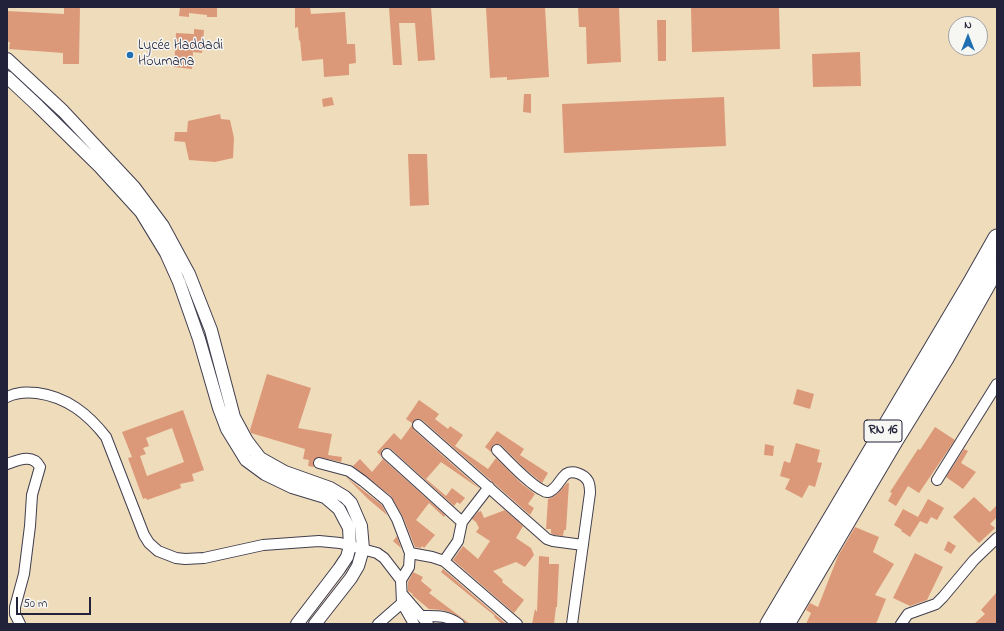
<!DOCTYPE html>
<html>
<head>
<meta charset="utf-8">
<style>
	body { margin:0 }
	#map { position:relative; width:1004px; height:631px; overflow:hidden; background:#efdcbb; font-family:"Indie Flower",sans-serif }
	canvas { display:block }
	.frame { position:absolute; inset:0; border:8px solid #22223b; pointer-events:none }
	.north { position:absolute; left:948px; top:16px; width:40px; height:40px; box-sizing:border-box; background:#f6f6f2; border:1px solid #a1a1a9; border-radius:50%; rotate:0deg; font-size:11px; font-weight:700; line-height:16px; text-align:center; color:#22223b }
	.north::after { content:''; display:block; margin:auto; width:14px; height:18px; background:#1f6fb2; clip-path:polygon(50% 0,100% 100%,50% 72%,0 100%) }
	.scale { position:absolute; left:16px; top:597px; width:75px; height:18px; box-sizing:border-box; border:2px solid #22223b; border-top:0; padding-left:5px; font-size:12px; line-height:14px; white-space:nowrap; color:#22223b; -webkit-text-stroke:3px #f6f6f2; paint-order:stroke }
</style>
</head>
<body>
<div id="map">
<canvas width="1004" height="631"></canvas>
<div class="frame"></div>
<div class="north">N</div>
<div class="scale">50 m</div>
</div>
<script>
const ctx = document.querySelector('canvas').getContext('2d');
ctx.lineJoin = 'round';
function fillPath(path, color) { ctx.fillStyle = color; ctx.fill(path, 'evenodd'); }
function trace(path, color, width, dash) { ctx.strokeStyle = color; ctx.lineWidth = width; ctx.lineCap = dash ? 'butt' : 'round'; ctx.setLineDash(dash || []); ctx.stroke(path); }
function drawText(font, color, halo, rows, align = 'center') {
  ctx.font = font + ' "Indie Flower",sans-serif'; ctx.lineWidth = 3; ctx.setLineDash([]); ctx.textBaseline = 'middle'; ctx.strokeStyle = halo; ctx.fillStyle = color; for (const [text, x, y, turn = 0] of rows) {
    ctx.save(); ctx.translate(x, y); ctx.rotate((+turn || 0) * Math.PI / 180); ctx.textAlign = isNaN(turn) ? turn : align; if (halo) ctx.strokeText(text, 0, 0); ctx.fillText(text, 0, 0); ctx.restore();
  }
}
fillPath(new Path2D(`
	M64,7h16l-1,57h-16v-11l-54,-4 1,-7h-3v-31l57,3z
	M180,7h37v10h-10v-2l-18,-2v4l-10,-1z
	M295,7h15l1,7 34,-2 2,32h8l1,19 -7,1v11l-25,2 -1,-18 -21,2 -2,-21 -1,1 -1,-14 -3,1z
	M389,7h42l4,53 -17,1 -3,-38h-16l3,42h-9z
	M486,7h59l4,70 -42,3v-3l-17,1z
	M578,7h41l2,55 -34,2 -1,-37h-7z
	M691,7h88l1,42 -88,3z
	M657,20h9v41h-8z
	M194,29l10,1 -2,23 -9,-1 -1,17 -18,-2 2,-34 18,1z
	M860,52l1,34 -48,1 -1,-33z
	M524,94h7v19l-8,-1z
	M332,97l2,8 -11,2 -1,-8z
	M724,97l2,49 -162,7 -2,-49z
	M220,114l1,5 9,1 4,18 -1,20 -18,4 -26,-2 -4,-18 -11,-1 1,-9h12l1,-11z
	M408,154h19l2,51 -19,1z
	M267,374l44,14 -13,40 34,6 -4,21 14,2 -1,5 -23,-5 -5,4 1,6 -6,-1 1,-6 -6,-1 2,-10 -54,-16 -1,-3z
	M797,389l17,5 -4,15 -17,-5z
	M419,400l20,14 -4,5 13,10 2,-3 13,9 -8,11 33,23 8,-11 26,26 13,10 -7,10 6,4 -4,7 -108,-95 -6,-1 -4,4 -6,-4z
	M183,410l21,60 -12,4 2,7 -14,3 1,4 -34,12 -1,-2 -3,1 -15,-41 4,-1 -10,-25zM172,428l12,34 -37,14 -7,-20 6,-2 -3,-6 6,-2 -3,-8z
	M412,425l2,5 66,59 -39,-27 -15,17 20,17 6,-8 13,10 -5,6 -3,-2 -3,4 -63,-57 -3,-1 -6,1 -1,4v3l-4,-4 17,-19 7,7z
	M935,427l20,13 -36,53 -11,-7 -12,20 -8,-5 4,-8 -2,-1 28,-43 2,1z
	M497,431l27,18 -4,6 28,18 -6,10 -18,-15 -23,-23 -3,-1 -5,1 -2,7 -6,-5z
	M796,443l24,7 -3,12 5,1 -7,24 -6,-2 -7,13 -17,-9 5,-10 -10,-3 4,-15 6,2z
	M765,444l9,2 -1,10 -9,-1z
	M964,449l4,2 -7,12 15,9 -13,17 -17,-12z
	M360,459l12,13 11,-13 62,56 -1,2 -15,-14 -13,17 19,15 -11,13 -2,-2 -1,2 -6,-1 -12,-30 -12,-21 -38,-30z
	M346,477l36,28 5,10 -19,-16z
	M567,483h2l-3,47h-2l-1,6 -9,-1 -3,-2v-4h-5l2,-30 5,-2 5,-4z
	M490,497l33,29 -7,12 15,10 3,7 -9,12 -9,-5 -23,9 10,9 -1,2 22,18 -10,13 -61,-53 10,-14 15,13 12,-18 -14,-9 3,-4 -3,-6 -4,-3 6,-7 3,-1 3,7 21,-8z
	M974,497l16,15 7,-7v12l-7,7 5,4 -16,15 -26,-26z
	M928,499l16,9 -7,12 -6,-3 -4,7 -7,-3 -10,16 -9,-6 1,-1 -8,-5 9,-16 15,8z
	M855,527l24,10 -6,15 21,12 -19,31 11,4 -10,25h-70l5,-11 -5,-3 4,-7 8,4 20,-51z
	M397,536l4,12 -8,-7z
	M948,541l8,5 -5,8 -7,-4z
	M915,553l28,14 -16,33 -17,6 -17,-8z
	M539,556l10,1v7h10l-2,43h-1l-2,17h-22l3,-15 2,3z
	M443,569l62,54 -1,1h-2l-8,-7 1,-1 -54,-44z
	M413,572l10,5 -2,4 11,9 -3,3 41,31h-5l-2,-5 -11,-6 -10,-3 -13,-1 -17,-14 1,-1 -5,-3v-9z
	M997,592v32h-23l11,-10 -4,-4z`), '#dc9979');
const minor = new Path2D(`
	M7,397c10,-5 19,-5 30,-4 30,4 51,21 69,44l38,98 5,8 9,8 18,7 9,1 19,-1 59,-13 56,-4 21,2 37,10 7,5 17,22 1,23 12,21
	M418,425l129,114 6,2 30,4
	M497,450c11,11 34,36 47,41 2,2 6,1 8,-1 6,-4 8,-11 14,-16 7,-4 18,0 22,7 2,4 2,8 2,12l-18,131
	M387,454l75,68
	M319,463l30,8 14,10 24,20 10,18 13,34 -1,14 -8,13
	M7,464c11,-4 26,-11 33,3l-8,28 -2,31 -6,48 -9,33v7l5,10
	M937,480l60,-96
	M410,553l22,4 12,4 73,63
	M444,561l14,-20 4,-19 27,-35
	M402,594l26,30
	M422,616c14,0 25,-1 37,8
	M378,624l24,-21
	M901,624l7,-10 28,-10 7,-7 31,-37 23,-22`);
const tertiary = new Path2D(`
	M7,59l56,52 71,76 29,39 26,48 22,56 23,87 13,24 13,17 25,14 45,16 15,9 6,6 10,23 2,23 -5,17 -7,12 -36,46
	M7,77l31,29 62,61 41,45 25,41 13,29 20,57 20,69 8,21 19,31 19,14 27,13 33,10 14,12 10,19 1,18 -3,11 -8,12 -42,55`);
const trunk = new Path2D(`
	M769,624l203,-342 25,-44
	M786,624l108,-183 51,-83 52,-92`);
trace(minor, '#413e4e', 12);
trace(tertiary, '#413e4e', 14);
trace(trunk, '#413e4e', 19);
trace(minor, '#fff', 10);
trace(tertiary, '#fff', 12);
trace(trunk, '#fff', 17);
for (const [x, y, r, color] of [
	[130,55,4,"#1f6fb2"]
]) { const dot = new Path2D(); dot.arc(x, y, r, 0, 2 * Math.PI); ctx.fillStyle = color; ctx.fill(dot); trace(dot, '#f6f6f2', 1.5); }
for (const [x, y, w] of [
	[883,431,38]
]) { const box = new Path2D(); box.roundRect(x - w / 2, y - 11, w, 22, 3); ctx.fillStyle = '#f6f6f2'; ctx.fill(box); trace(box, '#22223b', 1); }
drawText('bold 13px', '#22223b', null, [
	["RN 16",883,431]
]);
drawText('14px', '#22223b', '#f6f6f2', [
	["Lycée Haddadi",138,47],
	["Houmana",138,63]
], 'left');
</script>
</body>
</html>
